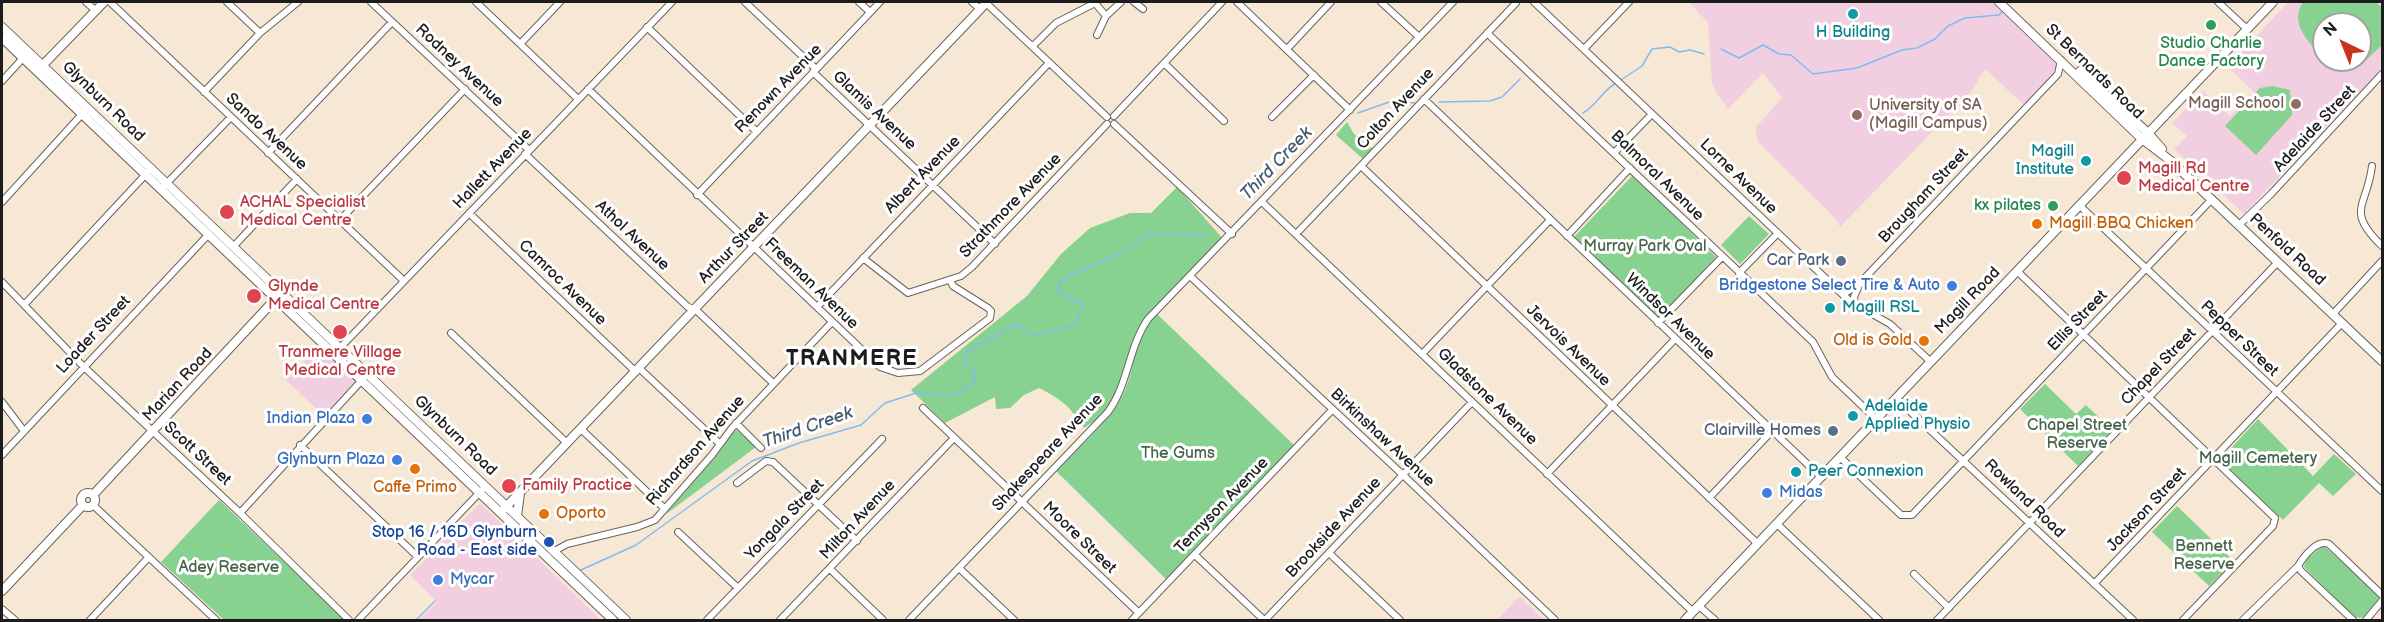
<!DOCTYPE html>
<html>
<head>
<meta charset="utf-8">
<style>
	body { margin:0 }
	#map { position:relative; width:2384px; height:622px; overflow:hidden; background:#f7e8d5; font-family:"Balsamiq Sans",sans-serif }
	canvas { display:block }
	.frame { position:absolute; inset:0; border:3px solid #1c1c1c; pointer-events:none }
	.north { position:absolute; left:2312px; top:12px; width:60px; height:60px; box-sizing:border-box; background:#fff; border:2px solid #a4a4a4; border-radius:50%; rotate:317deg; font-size:16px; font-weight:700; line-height:24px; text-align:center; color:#1c1c1c }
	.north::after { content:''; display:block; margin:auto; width:21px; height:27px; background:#c8321e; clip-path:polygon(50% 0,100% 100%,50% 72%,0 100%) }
</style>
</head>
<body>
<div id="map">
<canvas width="2384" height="622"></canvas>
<div class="frame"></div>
<div class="north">N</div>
</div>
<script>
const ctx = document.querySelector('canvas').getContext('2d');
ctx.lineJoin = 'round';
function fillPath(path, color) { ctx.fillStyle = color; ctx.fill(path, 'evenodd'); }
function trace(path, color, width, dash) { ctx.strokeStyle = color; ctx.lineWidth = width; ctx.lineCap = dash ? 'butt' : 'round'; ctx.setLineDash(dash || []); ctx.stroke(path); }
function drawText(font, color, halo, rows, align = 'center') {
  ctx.font = font + ' "Balsamiq Sans",sans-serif'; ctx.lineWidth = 6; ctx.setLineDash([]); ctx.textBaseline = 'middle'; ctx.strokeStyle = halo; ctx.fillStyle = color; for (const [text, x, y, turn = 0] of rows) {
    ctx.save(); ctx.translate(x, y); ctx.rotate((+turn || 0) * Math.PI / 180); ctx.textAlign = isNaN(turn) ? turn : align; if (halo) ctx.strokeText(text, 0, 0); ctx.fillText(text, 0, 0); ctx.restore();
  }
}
fillPath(new Path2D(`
	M1689,2h310l63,65 -36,40 -41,-38 -15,24 -130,134 -5,-9 -76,-75 -3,-8v-8l26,-29 -19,-25 -35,36 -10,-14 -6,-11 -4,-61z
	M2288,2h89l5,5v61l-138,146 -70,-65 13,-13 -15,-13 31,-32 27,25 24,-24 -26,-25zM2324,24h36v36h-36z
	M320,345l38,36 -34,35 -38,-36z
	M480,503l121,117h-182l18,-18 -27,-27z
	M1519,597h1l24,23h-47z`), '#f2cfe0');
fillPath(new Path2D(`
	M2303,2h73l6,5v38l-23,22 -24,-7h25v-36h-36v33l-3,-1c-13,-15 -32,-33 -18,-54z
	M2272,86l18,4 2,25 -36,40 -31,-29 35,-38z
	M1347,122l7,12 19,15 -10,10 -27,-24z
	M1633,175l83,82 -58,63 -85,-82z
	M1177,187l48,54 -77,78 -40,93 -24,16c-13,-21 -23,-29 -45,-40l-15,7 -14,13 -14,1 -1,-12 -50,26 -34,-33 116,-94 34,-42 29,-26 40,-15h21z
	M1749,216l20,18 -29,30 -19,-19z
	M1157,314l138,132 -128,134 -111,-109c23,-24 51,-47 67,-77 15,-30 8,-53 34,-80z
	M2045,384l31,30 10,-9 26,25 -34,36 -58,-57z
	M2258,419l55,57 21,-22 22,20 -23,22 -14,-13 -36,37 -63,-60z
	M737,430l19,17 -91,68 53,-61 14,-21z
	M219,500l127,120h-122l-63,-58z
	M2177,506l57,55 -25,25 -57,-54z
	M2323,545l56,50 -1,8c-7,8 -13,19 -25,13l-49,-49 2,-7z`), '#87d290');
trace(new Path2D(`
	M2011,3l1,-1
	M1721,49l18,9 24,-13 16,9 12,1 22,19 44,-6 45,-18 15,-2 18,-9 13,-13 17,-8 34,-3 3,-3
	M1621,80l21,-14 10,-17 18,-2 9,5 11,-2 14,4
	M1439,102l51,-1 12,-4 18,-18
	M1358,113l34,-12 23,2
	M1583,113c14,-8 19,-22 33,-30
	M1236,223l60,-62
	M581,570l55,-25 116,-84 47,-18 62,-18 24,-22 31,-10 38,2 21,-13v-10l-11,-9 2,-11 51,-28 16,11 41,-10 10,-21 -27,-12 4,-11 31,-16 23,-9 33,-22 59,1
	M416,620l19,-19`), '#81bbf2', 1.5);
const minor = new Path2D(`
	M86,2l9,8
	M110,2l294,279
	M227,2l33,31
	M371,2l158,148
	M476,2l102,97
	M745,2l71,67
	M859,2l11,10
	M972,2l8,7
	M1134,2l9,7
	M1237,2l113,108
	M1381,2l38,35
	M1534,2l306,290 11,10 39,22 41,38
	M2218,2l29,27
	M986,3l121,114
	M1095,3l11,13 15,-14
	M647,27l110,105
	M1487,33l326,309 19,35 44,42
	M1097,35l9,-19
	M521,43l39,-41
	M1033,46l23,-23 41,-21
	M1287,49l44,-47
	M1584,49l45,-47
	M1164,63l60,58
	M813,72l182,172
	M2,81l22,-24
	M588,89l292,278 18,6 22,-2 70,-53 1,-7 -3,-3 -35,-22 -3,-6
	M204,92l56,-59 38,-31
	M1424,99l397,378
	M1114,116l108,-114
	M1272,117l42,-42
	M1114,124l118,110
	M268,153l124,-131
	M1614,153l38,-39
	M525,154l163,153 7,2 78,74
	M1361,166l397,378
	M2372,166c-5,41 -27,44 10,80
	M165,185l66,-68
	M697,195l183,-193
	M2,202l82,-90
	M1262,202l431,410
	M2079,205l303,286
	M469,213l167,159
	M340,220l125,-131
	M2239,225l32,-31 111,-120
	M1296,234l220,-231
	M1567,236l63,-68
	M233,247l64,-68
	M863,258l45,35 53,-17 11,-9 135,-143
	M2017,271l258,247 -2,8 -90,94
	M1739,273l39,-40
	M1190,276l213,199 152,145
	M2,282l81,84 157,147 109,107
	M1840,292h7l12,-8 199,-210 3,-14
	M25,304l122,-131
	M1855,304l-1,-7 5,-12
	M817,307l232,-244
	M2333,314l49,-53
	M1658,323l64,-66
	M451,333l116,110
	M338,350l334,-348
	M1422,354l128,-134
	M639,368l81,76
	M1896,398l237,222
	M2,402l22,29
	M923,408l216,205
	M736,423l25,25
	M581,429l84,80
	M300,445l118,112
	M2,455l206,-220
	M1840,457l61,58h11l300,-316
	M1547,474l128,-135
	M737,483l29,-22 7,1 84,79
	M1709,498l62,-66
	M93,505l123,115
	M240,513l123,-134
	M1777,524l102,96
	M678,532l60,56
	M553,552l14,-8 70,-17 18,-7 57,-65 20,-27 100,-106
	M1329,553l71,67
	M1195,555l69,65
	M959,568l55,52
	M830,569l53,51
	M1914,574l35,34
	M2094,584l248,-261
	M1699,606l16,14
	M2,609l13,11
	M90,620l59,-63
	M358,620l124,-130
	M707,620l175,-181
	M780,620l174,-182
	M909,620l199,-208c21,-29 20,-64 40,-93l305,-317
	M1132,620l200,-210
	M1265,620l207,-218
	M1937,620l341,-358
	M2243,620l55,-54
	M2353,620l-52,-49 -3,-5c6,-10 19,-27 31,-22l53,51
	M2366,620l16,-19`);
const tertiary = new Path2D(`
	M40,68l64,-66
	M81 500a7 7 0 1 1 14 0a7 7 0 1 1-14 0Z
	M93,495l187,-201
	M504,509l483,-507
	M2,591l81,-86`);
const secondary = new Path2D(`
	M1999,2l143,137 29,22 211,200
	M2,27l624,593
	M2,38l611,582
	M2080,71l68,62 14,16
	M517,516l3,-23
	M1685,620l588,-618`);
trace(minor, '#69635d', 8);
trace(tertiary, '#69635d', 10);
trace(secondary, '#69635d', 10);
trace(minor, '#fff', 6);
trace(tertiary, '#fff', 8);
trace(secondary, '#fff', 8);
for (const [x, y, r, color] of [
	[1853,14,6,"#0f9aa8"],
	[2211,25,6,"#2e9e5b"],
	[2296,104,6,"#8d6e63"],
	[1857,115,6,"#8d6e63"],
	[2086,161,6,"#0f9aa8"],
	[2124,178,8,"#e0444e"],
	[2053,206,6,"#2e9e5b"],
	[227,212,8,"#e0444e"],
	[2037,224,6,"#e8710a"],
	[1841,261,6,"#5c6f8a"],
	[1952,286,6,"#3f7fe0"],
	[254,296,8,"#e0444e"],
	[1830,308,6,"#0f9aa8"],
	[340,332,8,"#e0444e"],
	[1924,341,6,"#e8710a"],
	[1853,416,6,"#0f9aa8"],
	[367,419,6,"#3f7fe0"],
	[1833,431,6,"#5c6f8a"],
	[397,460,6,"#3f7fe0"],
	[415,469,6,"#e8710a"],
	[1796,472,6,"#0f9aa8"],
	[509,486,8,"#e0444e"],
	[1767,493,6,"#3f7fe0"],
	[544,514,6,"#e8710a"],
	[549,542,6,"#1a4fb4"],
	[438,580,6,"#3f7fe0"]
]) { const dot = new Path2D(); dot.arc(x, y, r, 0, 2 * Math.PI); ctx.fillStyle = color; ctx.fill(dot); trace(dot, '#fff', 2); }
drawText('16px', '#0d838f', '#fff', [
	["H Building",1853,33,"center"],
	["Magill",2074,152,"right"],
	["Institute",2074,170,"right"],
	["Magill RSL",1842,308],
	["Adelaide",1865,407],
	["Applied Physio",1865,425],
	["Peer Connexion",1808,472]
], 'left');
drawText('16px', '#27864d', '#fff', [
	["Studio Charlie",2211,44],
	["Dance Factory",2211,62],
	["kx pilates",2041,206,"right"]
]);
drawText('16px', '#1c1c1c', '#fff', [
	["Rodney Avenue",459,66,43],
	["St Bernards Road",2094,72,44],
	["Renown Avenue",779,89,-46],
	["Glynburn Road",103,102,44],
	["Colton Avenue",1396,109,-47],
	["Glamis Avenue",874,111,43],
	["Adelaide Street",2315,129,-47],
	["Sando Avenue",266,132,43],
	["Hallett Avenue",493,169,-46],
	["Albert Avenue",923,175,-46],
	["Balmoral Avenue",1657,176,44],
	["Lorne Avenue",1738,177,44],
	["Brougham Street",1924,196,-47],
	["Strathmore Avenue",1011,206,-46],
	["Athol Avenue",632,236,43],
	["Arthur Street",734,248,-46],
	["Penfold Road",2287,250,43],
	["Camroc Avenue",562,283,44],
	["Freeman Avenue",811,284,44],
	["Magill Road",1968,301,-46],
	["Windsor Avenue",1670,317,44],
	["Ellis Street",2078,321,-46],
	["Loader Street",94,335,-47],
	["Pepper Street",2239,339,44],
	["Jervois Avenue",1568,346,44],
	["Chapel Street",2159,367,-46],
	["Marian Road",178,385,-47],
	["Gladstone Avenue",1487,397,44],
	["Glynburn Road",455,436,44],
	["Birkinshaw Avenue",1382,438,43],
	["Richardson Avenue",696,451,-49],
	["Shakespeare Avenue",1048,453,-47],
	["Scott Street",197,454,43],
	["Rowland Road",2024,499,44],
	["Tennyson Avenue",1222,506,-46],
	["Jackson Street",2147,510,-47],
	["Yongala Street",785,520,-46],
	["Milton Avenue",858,520,-47],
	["Brookside Avenue",1334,528,-47],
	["Moore Street",1079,538,44]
]);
drawText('16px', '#785e54', '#fff', [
	["Magill School",2284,104],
	["University of SA",1869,106,"left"],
	["(Magill Campus)",1869,124,"left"]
], 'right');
drawText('16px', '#be3a42', '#fff', [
	["Magill Rd",2138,169],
	["Medical Centre",2138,187],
	["ACHAL Specialist",240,203],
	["Medical Centre",240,221],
	["Glynde",268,287],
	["Medical Centre",268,305],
	["Tranmere Village",340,353,"center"],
	["Medical Centre",340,371,"center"],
	["Family Practice",522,486]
], 'left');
drawText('16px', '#c56008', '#fff', [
	["Magill BBQ Chicken",2049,224],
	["Old is Gold",1912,341,"right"],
	["Caffe Primo",415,488,"center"],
	["Oporto",556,514]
], 'left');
drawText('16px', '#47654a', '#fff', [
	["Murray Park Oval",1645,247],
	["Chapel Street",2077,426],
	["Reserve",2077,444],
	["The Gums",1178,454],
	["Magill Cemetery",2258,459],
	["Bennett",2204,547],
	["Reserve",2204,565],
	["Adey Reserve",229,568]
]);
drawText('16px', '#4e5e75', '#fff', [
	["Car Park",1829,261],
	["Clairville Homes",1821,431]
], 'right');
drawText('16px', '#366cbe', '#fff', [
	["Bridgestone Select Tire & Auto",1940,286],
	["Indian Plaza",355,419],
	["Glynburn Plaza",385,460],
	["Midas",1779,493,"left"],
	["Mycar",450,580,"left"]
], 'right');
drawText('16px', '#164399', '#fff', [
	["Stop 16 / 16D Glynburn",537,533],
	["Road - East side",537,551]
], 'right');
drawText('italic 18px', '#445c72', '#fff', [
	["Third Creek",1277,164,-46],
	["Third Creek",808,428,-19]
]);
ctx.letterSpacing = '1.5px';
drawText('bold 22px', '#1c1c1c', '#fff', [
	["TRANMERE",852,359]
]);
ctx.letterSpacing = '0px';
</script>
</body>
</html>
